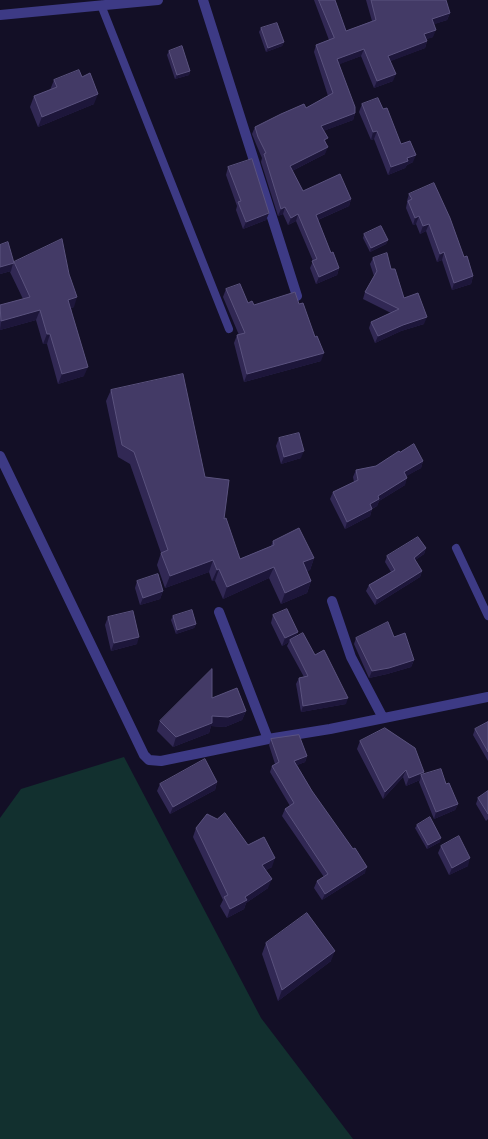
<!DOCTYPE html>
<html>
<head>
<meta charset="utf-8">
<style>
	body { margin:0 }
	canvas { display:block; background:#130f26 }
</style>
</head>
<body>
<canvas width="488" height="1139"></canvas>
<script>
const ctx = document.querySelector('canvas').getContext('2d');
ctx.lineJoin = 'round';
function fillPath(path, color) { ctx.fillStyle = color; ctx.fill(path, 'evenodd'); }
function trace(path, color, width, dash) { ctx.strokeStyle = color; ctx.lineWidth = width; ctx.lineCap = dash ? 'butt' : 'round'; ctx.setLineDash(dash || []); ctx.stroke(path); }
fillPath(new Path2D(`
	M124,757l137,261 92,121h-353v-321l21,-29z`), '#12302f');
trace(new Path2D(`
	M101,5l128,324
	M456,548l32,68`), '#3d3a85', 8);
trace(new Path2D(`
	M203,0l94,296
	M0,15l158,-15
	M0,456l144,299 5,5 12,1 107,-22 62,-10 158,-32
	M332,601l19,56 32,61
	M219,612l49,127`), '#3d3a85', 10);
fillPath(new Path2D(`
	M314,0h21l11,31 26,-10 -6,-21h80l4,13 -3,7 -13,4 -1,13 -7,2 1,2 -2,7 -35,13 3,20 -19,7 -13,-32 -22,8 16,49 -2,7 -30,11 3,12 -1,11 -33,17 11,20 48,8 -2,7 -31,14 13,33 8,15 -2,7 -21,9 -6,-16 3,-7 -17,-40 -8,4 -5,-11 -5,2 -17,-54 1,-4 -6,-14 -4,-10 3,-7 51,-19 22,-12 -14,-44 2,-7 13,-5z
	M261,28l23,14 -2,4 -16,6 -7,-20z
	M169,51l21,20 -1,4 -14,4 -8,-24z
	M82,77l12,27 -56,23 -8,-20 4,-11 16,-6 4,-10z
	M362,104l21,5 18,35 12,18 -6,3 -2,3 -17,7 -14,-36 -3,1 -12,-28z
	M228,167l41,46 -3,7 -23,9 -7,-19 1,-4 -11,-31z
	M409,194l55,63 9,19 -2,8 -19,6 -10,-30 -5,2 -11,-31 -6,3 -4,-10 -3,1 -7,-17 1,-5v-2z
	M364,234l24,6 -2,4 -16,8 -7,-14z
	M0,245l13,18 61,44 -3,1 13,68 -26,8 -11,-40h-4l-7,-24 -36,10v-25l23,-6 -13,-27 1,-1 -11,3z
	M373,258l18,11 13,29 20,26 -23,7 -26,12 -6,-15 2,-6 20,-9 -28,-14 2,-7 9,-16 -4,-12z
	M226,289l22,14 6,2 67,56 -77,21 -10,-39 3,-8h2l-16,-38z
	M111,390l94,87 35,82 31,-13 2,-5 41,17 -4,12 -3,1 4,10 -4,12 -26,11 -12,-26 -46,21 -8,-18h-3l-3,-9 -44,16 -8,-23 4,-12 -31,-89 -12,-7 -12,-56z
	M279,438l22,20 -20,6 -5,-18z
	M400,452l23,9 -2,7 -15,8 -1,9 -26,16 -2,5 -5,3 -2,7 -25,13 -15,-30 3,-7 21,-10 -1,-5 3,-7 20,-4z
	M426,548l-2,6 -9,6 7,11 -2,6 -45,28 -9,-14 3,-6 22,-13 -6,-10 2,-6z
	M137,581l26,10 -3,8 -20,6 -5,-17z
	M273,615l25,17 -2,4 19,19 31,49 -45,8 -5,-28 3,-6 5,-1 -17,-31 2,-4 -7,4 -11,-23z
	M173,616l23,8 -2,4 -18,6 -5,-14z
	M108,617l29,27 -26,7 -6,-26z
	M394,637l20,23 -3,7 -24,7 -18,4 -15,-34 2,-6z
	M212,698l34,13 -4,9 -17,7 -14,-1 -2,7 -36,14 -16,-16 3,-10z
	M488,722v39l-15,-26 2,-6z
	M271,739l36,17 -2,6 -8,3 15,26 53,82 -43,27 -8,-12 3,-7 7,-4 -42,-61 3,-7 5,-3 -20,-34 2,-6 3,-2 -6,-19z
	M360,741l64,31v3l22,9 12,20 -3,6 -21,9 -15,-37 1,-2 -14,6 -3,-9 -20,22 -26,-50z
	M217,782l-2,8 -45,24 -13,-23 3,-7z
	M488,791v28l-2,2 -10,-17 2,-6z
	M417,825l23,17 -13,7 -12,-21z
	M196,828l52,17 24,22 -6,3 2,18 -22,15 -2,6 -17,9 -7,-12 3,-6 -30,-63z
	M441,846l27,20 -19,9 -11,-22z
	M266,943l65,18 -53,40 -16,-47z`), '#312854');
fillPath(new Path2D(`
	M450,13l-3,7 -18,6 3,-7z
	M436,30l-3,7 -11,4 2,-7z
	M427,41l-2,7 -39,15 2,-7z
	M284,42l-2,4 -16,6 2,-4z
	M364,49l-3,7 -26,10 2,-7z
	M190,71l-1,4 -14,4 2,-4z
	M396,74l-3,7 -19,7 3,-7z
	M98,94l-4,10 -56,23 4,-10z
	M355,113l-2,7 -35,13 3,-7z
	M377,131l-3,8 -3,1 2,-8z
	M328,147l-3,7 -37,19 2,-7z
	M416,155l-3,7 -6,3 -2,3 -17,7 3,-8 16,-9z
	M351,199l-2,7 -36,16 3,-7z
	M285,207l-2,7 -5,2 3,-7z
	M269,213l-3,7 -23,9 3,-7z
	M298,214l-2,7 -8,4 3,-7z
	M419,216l-3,8 -3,1 2,-7z
	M429,224l-3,7 -6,3 3,-8z
	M388,240l-2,4 -16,8 1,-4z
	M444,252l-2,8 -5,2 3,-8z
	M13,263l-2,8 -11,3v-7z
	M339,268l-2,7 -21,9 3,-7z
	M473,276l-2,8 -19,6 2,-7z
	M77,297l-3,10 -9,3 3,-10z
	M40,310l-4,10 -36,10 1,-9z
	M427,317l-3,7 -23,7 -26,12 3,-7 25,-11z
	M47,334h3l-3,10h-4z
	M324,353l-3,8 -77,21 3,-8z
	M88,367l-4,9 -26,8 4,-10z
	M304,451l-3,7 -20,6 3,-7z
	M423,461l-2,7 -20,11 3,-7z
	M407,478l-2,7 -26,16 -2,5 -10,5 3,-7 8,-8z
	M372,509l-2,7 -25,13 2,-7z
	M426,548l-2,6 -13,9 3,-5z
	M314,558l-4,12 -11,4 4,-12z
	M213,560l-4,12 -44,16 5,-12z
	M274,567l-5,11 -46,21 4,-12z
	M219,569l-4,12h-3l5,-11z
	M422,571l-2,6 -45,28 2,-6z
	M311,581l-4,12 -26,11 4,-11z
	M163,591l-3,8 -20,6 3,-7z
	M196,624l-2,4 -18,6 1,-4z
	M298,632l-3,7 -5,1 -1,2 -7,4 3,-8z
	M139,637l-2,7 -26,7 3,-8z
	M414,660l-3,7 -24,7 -18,4 3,-7z
	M348,698l-2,6 -45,8 2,-6z
	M246,711l-4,9 -17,7 -14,-1 -2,7 -36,14 3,-10 36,-21z
	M307,756l-2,6 -13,5 2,-6z
	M406,770l-3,7 -20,22 2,-7z
	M424,772l-2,6 -1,-3 -1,5 -14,6 3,-8z
	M217,782l-2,8 -45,24 3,-7z
	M458,804l-3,6 -21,9 2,-7z
	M441,838l-1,4 -13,7 1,-4z
	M275,858l-3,9 -13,7 3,-9z
	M470,858l-2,8 -19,9 3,-7z
	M367,867l-2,6 -43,27 3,-6z
	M272,879l-4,9 -22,15 -2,6 -17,9 3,-9 15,-12z
	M335,951l-4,10 -53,40 4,-11z`), '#1d163a');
const building = new Path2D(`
	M319,0h16l11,31 30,-11 -5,-20h75l4,13 -18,6 4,11 -12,4 3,7 -39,15 8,18 -19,7 -13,-32 -27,10 18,48v6l-34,13 7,12 -4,2 4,7 -38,19 13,25 37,-17 11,25 -35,16 15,38 2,-1 6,16 -20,9 -7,-16 5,-2 -19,-45 -7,4 -6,-11 -4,2 -17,-55 2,-1 -8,-16 -3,-10 26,-13 23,-10 2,4 27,-15 -17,-48 18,-7z
	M277,23l7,19 -16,6 -7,-20z
	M182,46l8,25 -13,4 -8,-24z
	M79,70l3,7 8,-4 8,21 -56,23 -8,-21 23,-9 -3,-7z
	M378,98l5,11 4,-1 14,36 9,-3 6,14 -9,3 1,3 -17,6 -14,-36 -4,1 -11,-28z
	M252,159l17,54 -23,9 -8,-20 3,-1 -13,-34z
	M434,183l16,35 14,39 3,-1 6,20 -19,7 -10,-31 -4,2 -11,-30 -6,2 -4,-10 -4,2 -7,-17 4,-2 -3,-5z
	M381,226l7,14 -17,8 -7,-14z
	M62,239l7,35 8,23 -9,3 20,67 -26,7 -12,-40h-3l-7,-24 -39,11 -1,-16 30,-8 -16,-35z
	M8,242l6,21 -14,4v-22z
	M387,253l4,16h4l9,29 14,-5 9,24 -24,8 -25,11 -7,-14 28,-13 -34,-17 12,-21 -4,-13z
	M240,284l8,19 4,-2 2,4 41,-13 4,12 4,-1 12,34 2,-1 7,17 -77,21 -10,-39 8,-2 -19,-44z
	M183,374l22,103 24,3 -5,39 2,-1 14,41 34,-14 -1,-4 26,-13 15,30 -11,4 8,19 -26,12 -11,-26 -47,20 -8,-18 -2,1 -4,-10 -43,16 -9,-23 7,-3 -34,-98 -12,-7 -11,-55z
	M299,433l5,18 -20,6 -5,-19z
	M414,444l9,17 -19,11 3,6 -29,18 1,3 -9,5 2,5 -25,13 -14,-30 25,-12 -2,-10 20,-4 23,-15 1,1z
	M418,537l8,11 -12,10 8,13 -45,28 -8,-14 26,-15 -8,-14z
	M158,574l5,17 -20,7 -6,-17z
	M287,609l11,23 -13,6 -12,-23z
	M192,610l4,14 -19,6 -4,-14z
	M133,611l6,26 -25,6 -6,-26z
	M388,622l6,15 11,-4 9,27 -25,8 -17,3 -16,-33z
	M303,633l12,22 9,-5 24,48 -45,8 -4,-28 9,-2 -18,-36z
	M212,669v29l25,-10 9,23 -18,6 -16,-1v7l-36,14 -16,-16z
	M488,722v30l-13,-23z
	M385,728l30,20 9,24 -15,6 -3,-8 -21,22 -25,-51z
	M299,735l8,21 -13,5 18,30 41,58 2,-1 12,19 -42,27 -8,-13 11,-7 -43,-65 9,-6 -22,-37 7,-4 -8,-23z
	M205,759l12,23 -44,25 -13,-23z
	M441,769l5,15 3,-1 9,21 -22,8 -15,-37z
	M488,791v23l-10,-16z
	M225,813l23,32 16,-8 11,21 -13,7 10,14 -27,18 2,3 -17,9 -6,-12 4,-2 -32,-67 11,-14 10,5z
	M430,817l11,21 -13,7 -11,-20z
	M459,836l11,22 -18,10 -11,-22z
	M307,913l28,38 -53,39 -16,-47z`);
fillPath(building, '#433a66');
trace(building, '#5a527e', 1);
</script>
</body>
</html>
